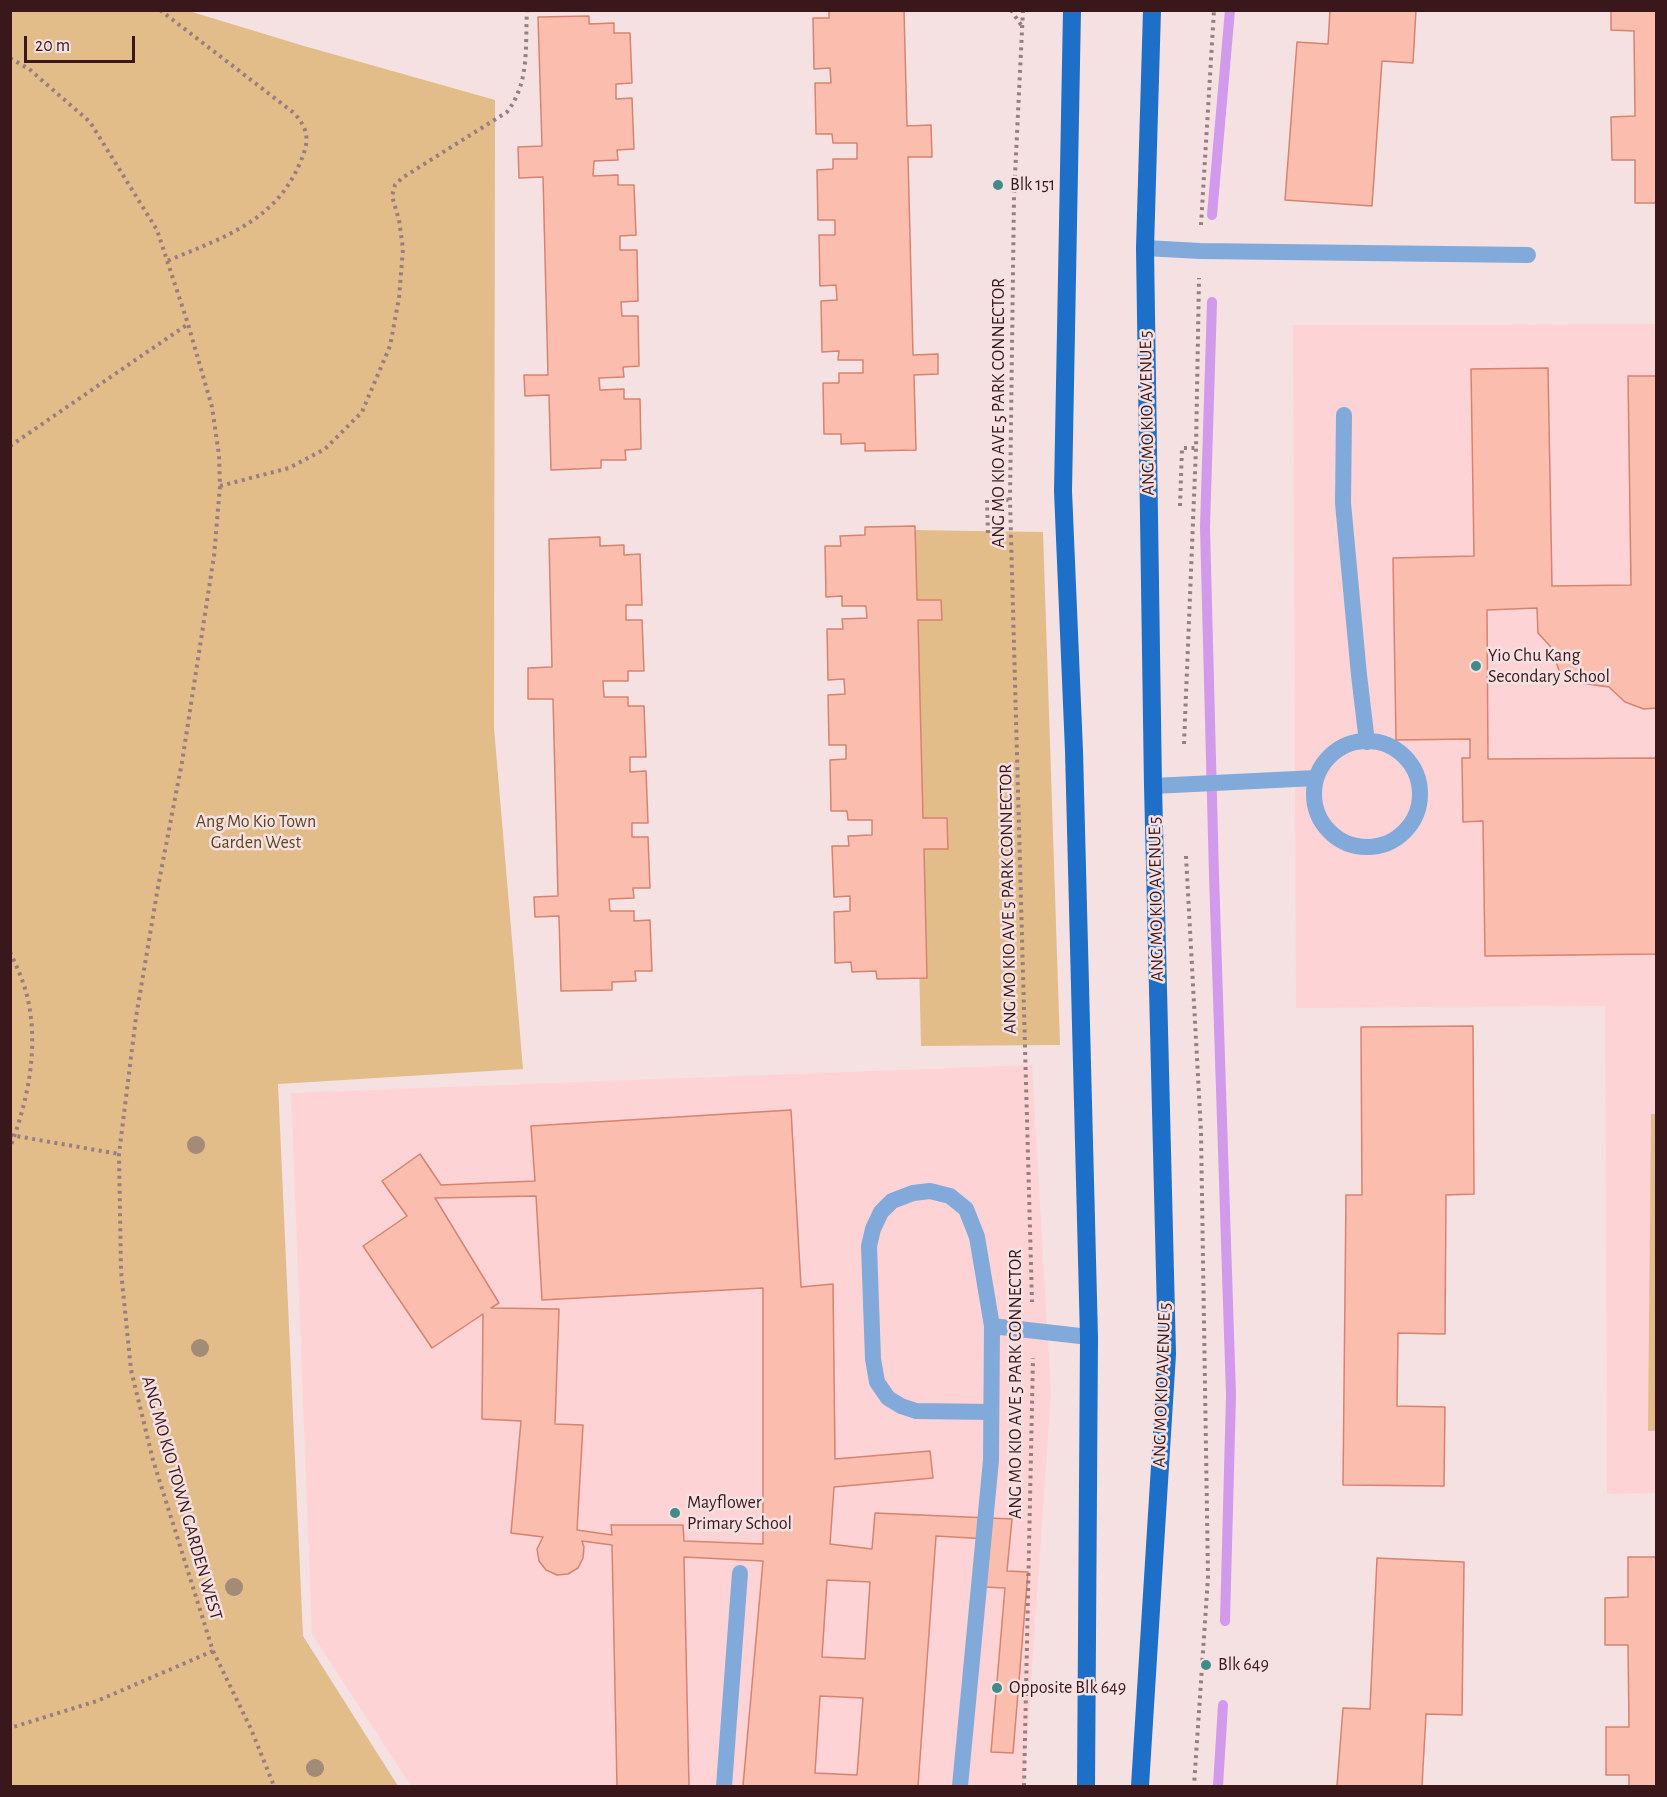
<!DOCTYPE html>
<html>
<head>
<meta charset="utf-8">
<style>
	body { margin:0 }
	#map { position:relative; width:1667px; height:1797px; overflow:hidden; background:#f5e1e2; font-family:"Alegreya Sans",sans-serif }
	canvas { display:block }
	.frame { position:absolute; inset:0; border:12px solid #39171b; pointer-events:none }
	.scale { position:absolute; left:24px; top:36px; width:111px; height:27px; box-sizing:border-box; border:3px solid #39171b; border-top:0; padding-left:8px; font-size:18px; line-height:21px; white-space:nowrap; color:#39171b; -webkit-text-stroke:4px #f5e1e2; paint-order:stroke }
</style>
</head>
<body>
<div id="map">
<canvas width="1667" height="1797"></canvas>
<div class="frame"></div>
<div class="scale">20 m</div>
</div>
<script>
const ctx = document.querySelector('canvas').getContext('2d');
ctx.lineJoin = 'round';
function fillPath(path, color) { ctx.fillStyle = color; ctx.fill(path, 'evenodd'); }
function trace(path, color, width, dash) { ctx.strokeStyle = color; ctx.lineWidth = width; ctx.lineCap = dash ? 'butt' : 'round'; ctx.setLineDash(dash || []); ctx.stroke(path); }
function drawText(font, color, halo, rows, align = 'center') {
  ctx.font = font + ' "Alegreya Sans",sans-serif'; ctx.lineWidth = 5; ctx.setLineDash([]); ctx.textBaseline = 'middle'; ctx.strokeStyle = halo; ctx.fillStyle = color; for (const [text, x, y, turn = 0] of rows) {
    ctx.save(); ctx.translate(x, y); ctx.rotate((+turn || 0) * Math.PI / 180); ctx.textAlign = isNaN(turn) ? turn : align; if (halo) ctx.strokeText(text, 0, 0); ctx.fillText(text, 0, 0); ctx.restore();
  }
}
fillPath(new Path2D(`
	M1656,324v1169l-49,1 -2,-488 -309,2 -3,-683z
	M1032,1065l19,328 -27,393h-613l-99,-152 -21,-541z`), '#fdd3d5');
fillPath(new Path2D(`
	M11,10l178,1 115,35 191,54 -1,628 29,341 -245,15 25,552 95,150h-387z
	M909,530l134,2 17,513 -139,1z
	M1651,1114h5v317h-8z`), '#e2bc89');
trace(new Path2D(`
	M1212,215l18,-205
	M1212,302l-7,225 9,348 17,520 -6,226
	M1218,1786l5,-81`), '#d19aeb', 10);
const building = new Path2D(`
	M829,10h75l3,116 24,-1 1,32h-24l5,198 25,-1v20l-24,1 2,75 -51,1v-8l-24,1v-10h-17l-1,-51h16v-10h24v-13h-25l1,-9 -17,1 -1,-51 16,-1 -1,-15 -16,1 -1,-51h16v-15h-17l-1,-50 16,-1v-10h24v-16h-24l-1,-9h-16l-1,-51h16l-1,-15 -16,1 -1,-51h16z
	M1330,10h86l-3,53 -31,-2 -10,145 -87,-6 12,-158 31,2z
	M1611,10h45v193h-21v-43h-23l-1,-43 24,-1 -1,-85 -23,-1z
	M589,16v8l25,-1v10h16l2,50 -16,1v15l16,-1 2,51 -17,1 1,10 -24,1 -1,15 25,-1v10h16l2,50 -16,1v14h17l1,51 -17,1 1,14h16l1,50 -16,1 1,10 -25,1 1,12 24,-1v10h16l1,50 -16,1 1,10h-25v8l-50,2 -2,-75 -24,1 -1,-21h24l-5,-198 -24,1 -1,-31 24,-1 -4,-129z
	M1548,368l4,218 79,-1 -3,-209h28v332l-12,1 -19,-7 -16,-15 -36,-5 -14,-12 -9,-24 -12,-13 -1,-25 -50,2 1,149 168,-1v196l-171,2 -2,-135 -20,1 -1,-64h8v-19l-74,1 -3,-182 81,-2 -3,-187z
	M915,526l2,74h24l1,20h-24l5,198h24l1,31h-24l3,129 -50,1 -1,-8 -24,1 -1,-10 -16,1 -1,-51 16,-1v-15l-16,1 -2,-51h17l-1,-10 24,-1v-15h-24l-1,-9h-16l-1,-51 16,-1v-14h-17l-1,-50 17,-1 -1,-15 -16,1 -1,-51h16l-1,-10 25,-1 -1,-12h-24v-10l-16,1 -1,-51h16l-1,-10 25,-1v-8z
	M600,537v9l24,-1v10l16,-1 2,51h-16v15h16l2,51h-16v10h-25l1,16h24v9h16l2,51h-16v15l16,-1 2,52h-16v14h16l2,51h-17l1,10 -25,1 1,12h24v10l16,-1 2,51h-17l1,10 -24,1v8l-51,1 -2,-75 -24,1 -1,-20 24,-1 -5,-197h-25v-31l24,-1 -3,-128z
	M1473,1026l1,168 -28,1 -1,139 -47,-1 -1,73 48,1 -1,79 -101,-1 3,-290h16l-1,-168z
	M791,1110l10,177 32,-3 2,175 95,-8 3,27 -99,9 -4,57 42,5 3,-36 137,6 -5,52 21,1 -15,181 -22,-1 14,-164 -20,-1 4,-48 -53,-3 -18,250h-175l20,-225 -79,-4 5,229h-72l-5,-241 -30,-4 2,6 -1,11 -5,10 -10,6 -11,1 -11,-5 -7,-9 -2,-12 6,-12 -32,-4 10,-112 -39,-2 1,-105 -51,34 -69,-102 44,-30 -25,-35 38,-27 21,31 94,-4 -4,-55zM536,1196l6,104 221,-12v256l-79,-3 -1,-16h-72l1,10 -35,-5 6,-105 -28,-1 4,-115 -68,-1 8,-5 -64,-105zM827,1580l43,2 -5,77 -43,-2zM820,1696l43,2 -6,77 -42,-2z
	M1628,1557h28v229h-27v-11h-23v-48h23l-1,-82h-23v-47l23,-1z
	M1377,1558l87,4 -2,153 -36,-1 -4,72h-85l6,-78 27,1z`);
fillPath(building, '#fbbdad');
trace(building, '#d7836f', 1.5);
trace(new Path2D(`
	M160,10l134,103c16,18 15,29 6,50 -25,59 -78,75 -133,98
	M1011,10l10,15
	M1023,10l-9,186 -4,304 22,802
	M10,58l19,11 61,53 67,108 31,94 24,83 7,48 1,31 -6,70 -32,206 -24,125 -22,130 -17,137 2,117 10,99 22,90 60,191 -116,50 -87,27
	M1201,225l13,-215
	M10,446l178,-122
	M220,486l69,-18 36,-19 37,-37 28,-66 9,-48 4,-49 -4,-29 -7,-24 3,-11 7,-7 105,-66c23,-30 18,-65 20,-102
	M1180,506l2,-58h14
	M988,533l-1,-34 23,1
	M1184,744l12,-296 3,-170
	M1186,856l15,276 7,445 -14,209
	M10,952c8,17 16,35 19,53 9,48 -2,98 -19,143
	M10,1135l109,19
	M213,1651l38,78 23,57
	M1024,1786l9,-428`), '#997e81', 4, [3, 4.5]);
trace(new Path2D(`
	M1145,248l55,3 328,4
	M1344,415l-1,88 16,172 8,67
	M1314 794a53 53 0 1 1 106 0a53 53 0 1 1-106 0Z
	M1153,786l163,-8
	M992,1326l97,11
	M724,1786l16,-213
	M960,1786l31,-326 1,-134 -15,-89 -11,-28 -16,-13 -20,-5 -17,2 -21,8 -11,11 -8,17 -4,17 4,113 4,23 11,16 13,8 15,5 75,1`), '#81a9da', 16);
trace(new Path2D(`
	M1072,10l-9,481 11,260 15,586 -3,449
	M1140,1786l27,-432 -14,-568 -8,-538 7,-238`), '#1d6fc8', 18);
ctx.fillStyle = '#a28b77';
for (const [x, y] of [
	[196,1145],
	[200,1348],
	[234,1587],
	[315,1768]
]) { ctx.beginPath(); ctx.arc(x, y, 9, 0, 2 * Math.PI); ctx.fill(); }
for (const [x, y, r, color] of [
	[998,185,6,"#428a89"],
	[1476,666,6,"#428a89"],
	[675,1513,6,"#428a89"],
	[1206,1665,6,"#428a89"],
	[997,1688,6,"#428a89"]
]) { const dot = new Path2D(); dot.arc(x, y, r, 0, 2 * Math.PI); ctx.fillStyle = color; ctx.fill(dot); trace(dot, '#f5e1e2', 2); }
drawText('18px', '#39171b', '#f5e1e2', [
	["Blk 151",1010,185],
	["Yio Chu Kang",1488,656],
	["Secondary School",1488,677],
	["Mayflower",687,1503],
	["Primary School",687,1524],
	["Blk 649",1218,1665],
	["Opposite Blk 649",1009,1688]
], 'left');
drawText('18px', '#39171b', '#f5e1e2', [
	["ANG MO KIO AVE 5 PARK CONNECTOR",999,413,-90],
	["ANG MO KIO AVENUE 5",1147,413,-91],
	["ANG MO KIO AVE 5 PARK CONNECTOR",1008,899,-91],
	["ANG MO KIO AVENUE 5",1156,899,-91],
	["ANG MO KIO AVE 5 PARK CONNECTOR",1016,1384,-90],
	["ANG MO KIO AVENUE 5",1162,1385,-88],
	["ANG MO KIO TOWN GARDEN WEST",182,1498,74]
]);
drawText('18px', '#5e4520', '#f5e1e2', [
	["Ang Mo Kio Town",256,822],
	["Garden West",256,843]
]);
</script>
</body>
</html>
